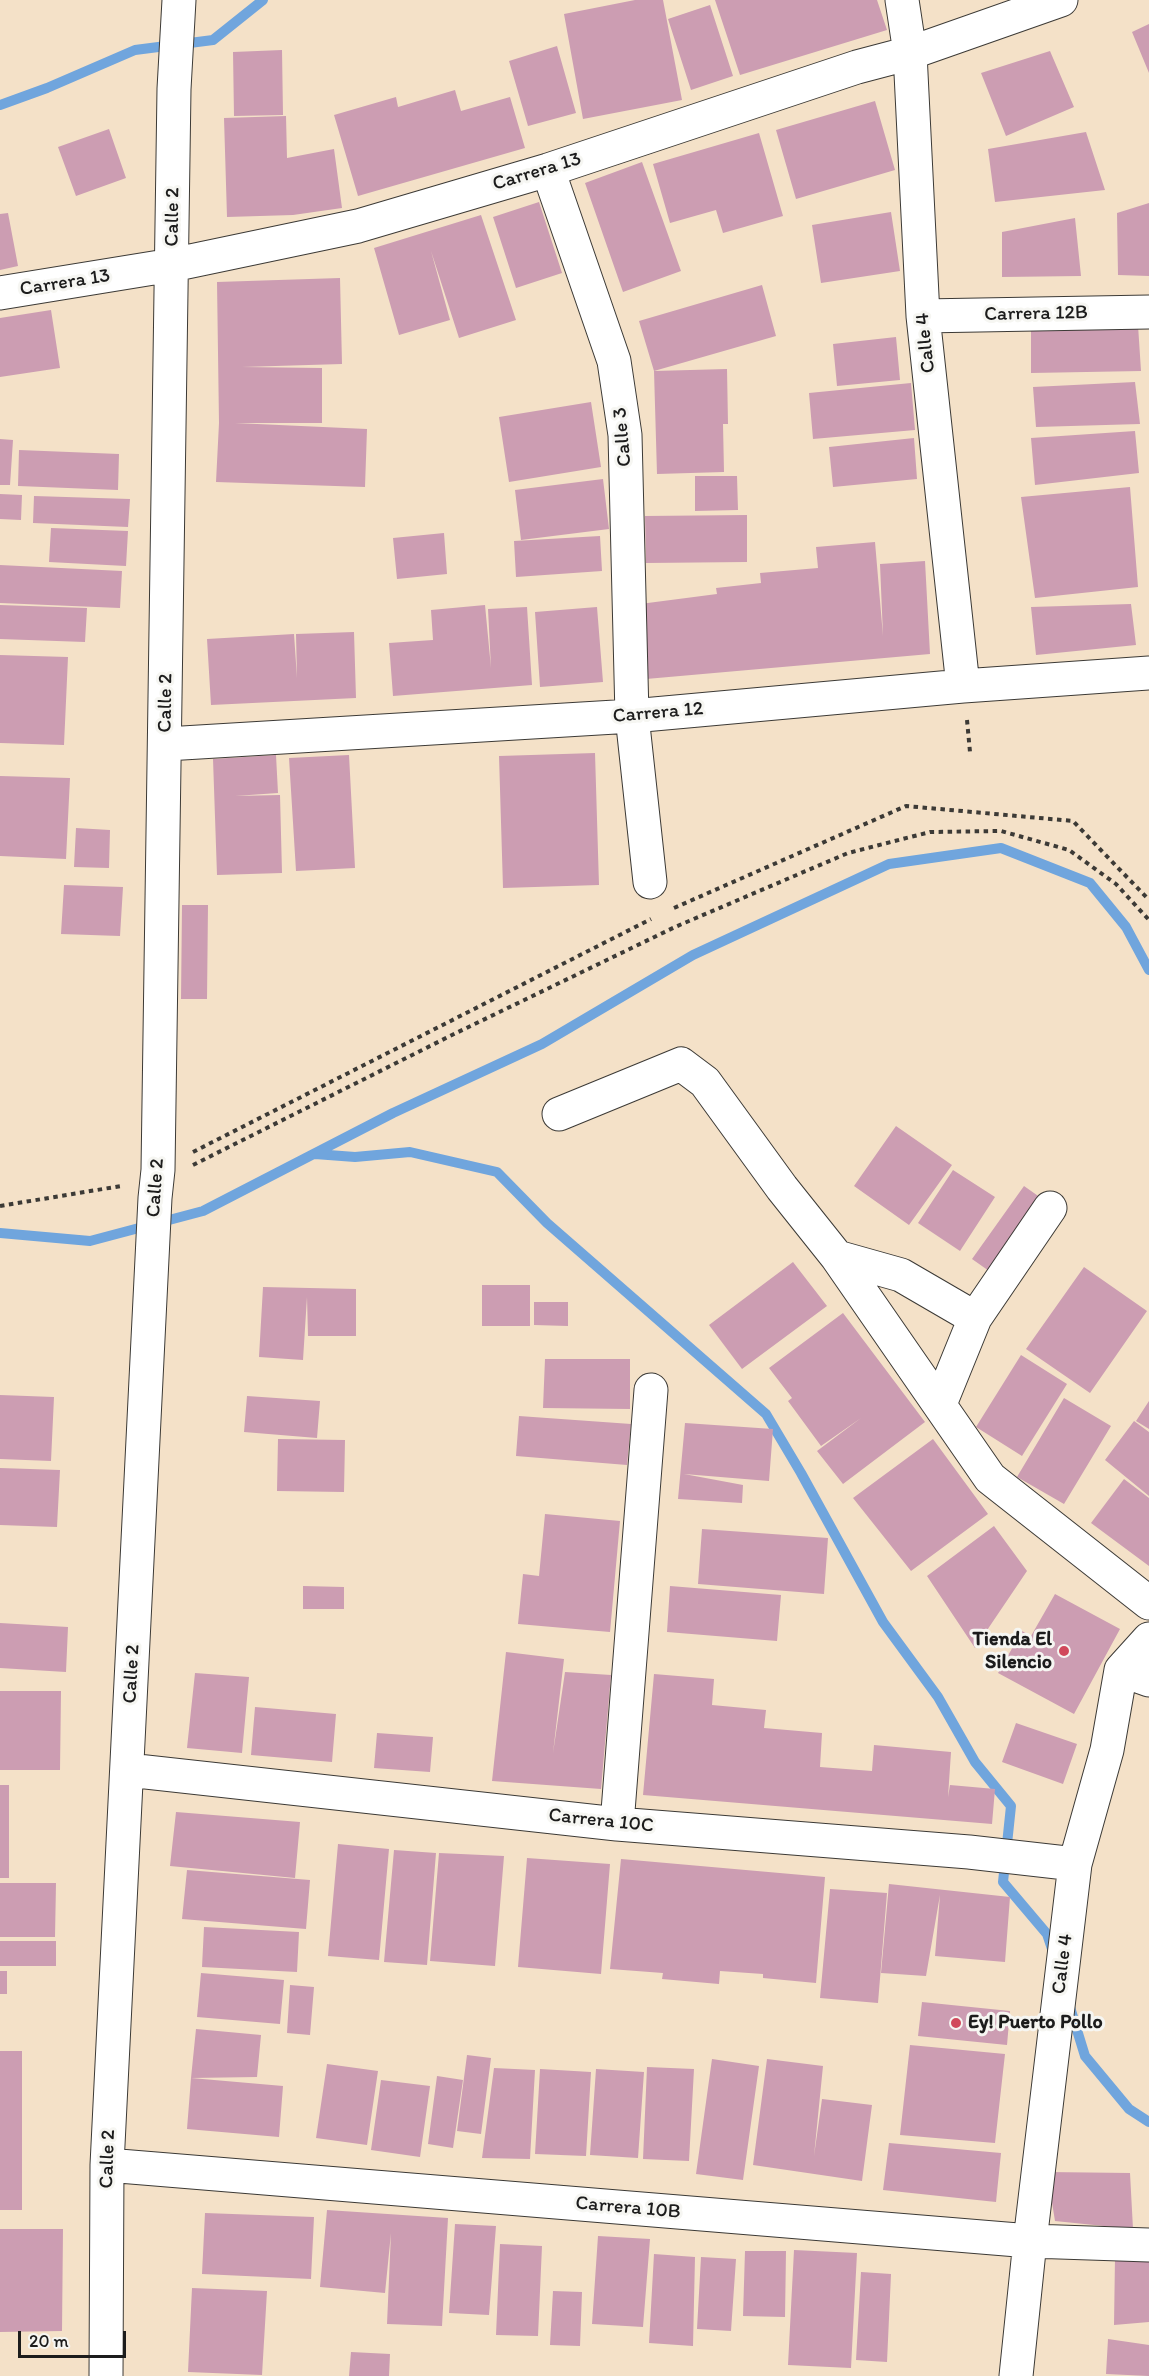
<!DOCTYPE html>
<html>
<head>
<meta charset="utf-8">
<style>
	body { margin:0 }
	#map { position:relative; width:1149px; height:2376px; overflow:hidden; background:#f4e1c8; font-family:Itim,sans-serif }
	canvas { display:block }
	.scale { position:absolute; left:18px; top:2331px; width:108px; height:27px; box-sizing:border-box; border:3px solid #1c1c1c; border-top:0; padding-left:8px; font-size:18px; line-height:21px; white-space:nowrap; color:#1c1c1c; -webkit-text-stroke:4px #f6f6f2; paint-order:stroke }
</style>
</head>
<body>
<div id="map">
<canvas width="1149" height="2376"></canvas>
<div class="scale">20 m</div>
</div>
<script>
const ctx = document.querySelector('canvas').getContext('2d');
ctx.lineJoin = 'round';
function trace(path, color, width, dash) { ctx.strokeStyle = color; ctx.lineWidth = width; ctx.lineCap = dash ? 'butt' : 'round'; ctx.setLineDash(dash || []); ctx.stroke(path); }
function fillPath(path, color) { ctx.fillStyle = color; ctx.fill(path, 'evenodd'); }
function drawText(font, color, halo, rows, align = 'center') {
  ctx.font = font + ' Itim,sans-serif'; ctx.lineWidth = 6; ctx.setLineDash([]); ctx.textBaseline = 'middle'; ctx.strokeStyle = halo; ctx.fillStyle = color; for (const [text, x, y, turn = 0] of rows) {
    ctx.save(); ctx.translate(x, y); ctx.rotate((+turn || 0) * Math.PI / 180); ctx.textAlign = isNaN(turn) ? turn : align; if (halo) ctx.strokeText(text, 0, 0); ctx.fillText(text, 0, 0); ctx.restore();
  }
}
trace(new Path2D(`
	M0,105l47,-17 88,-38 78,-10 50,-40
	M315,1154l40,3 55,-5 87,20 50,51 219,191 35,59 82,149 55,75 37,65 36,44 -8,76 44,52 6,18
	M0,1233l90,8 113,-30 190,-98 149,-69 151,-89 196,-91 112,-16 89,35 36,44 23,43
	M1069,2004l16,52 44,53 20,13`), '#70a5dd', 10);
fillPath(new Path2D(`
	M635,0h28l19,100 -99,19 -19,-105z
	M715,0h162l10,30 -147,45z
	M710,5l23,71 -42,14 -23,-71z
	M1149,24v49l-17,-41z
	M557,46l19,67 -48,13 -19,-65z
	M282,50l1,65 -49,1 -1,-64z
	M1050,51l24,56 -68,29 -25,-63z
	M455,90l6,21 49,-14 15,51 -167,48 -24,-81 62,-18 2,10z
	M875,101l20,69 -99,29 -20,-69z
	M286,116l1,42 47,-9 8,59 -49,7 -66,2 -3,-99z
	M109,129l17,49 -50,18 -18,-49z
	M1086,132l19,58 -110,12 -7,-53z
	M759,133l24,83 -60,17 -7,-23 -46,13 -17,-59z
	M642,162l39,109 -58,21 -38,-109z
	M539,202l23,71 -46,15 -23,-71z
	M1149,203v73l-31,-1 -1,-62z
	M891,212l9,59 -79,12 -9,-58z
	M8,213l10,53 -18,4v-56z
	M481,215l35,105 -57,18 -28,-87 19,69 -51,15 -25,-87z
	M1075,218l6,58 -79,1v-45z
	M340,278l2,86 -100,3 80,1v55h-87l132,6 -2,58 -149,-5 3,-59 -2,-141z
	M762,285l14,51 -122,35 -15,-50z
	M51,310l9,58 -60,9v-59z
	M1138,325l3,46 -110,2v-45z
	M896,337l4,43 -63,6 -4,-42z
	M727,369l1,55h-5l1,48 -67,2 -3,-103z
	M1135,382l5,42 -104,3 -3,-40z
	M911,383l4,47 -102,9 -4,-46z
	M591,402l10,65 -92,15 -10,-65z
	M1135,431l4,42 -104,12 -4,-47z
	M914,438l3,41 -84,8 -4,-40z
	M0,439l13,1 -3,45h-10z
	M19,450l100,4 -1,36 -100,-4z
	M695,476h42l1,34 -43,1z
	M603,479l6,50 -88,11 -6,-50z
	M1130,487l8,100 -103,11 -14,-101z
	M0,494l22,1 -1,25 -21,-1z
	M34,496l96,3 -2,28 -95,-4z
	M747,515v47l-101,1 -1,-47z
	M51,528l77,3 -2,35 -77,-4z
	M444,533l3,41 -50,5 -4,-41z
	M600,536l2,35 -86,6 -2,-36z
	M875,542l8,94 -3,-72 45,-3 5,93 -284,25 -6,-75 77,-10 -1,-6 45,-5 -1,-10 58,-5 -2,-21z
	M0,565l122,6 -2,37 -120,-5z
	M1131,604l5,41 -100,10 -5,-48z
	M0,605l87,3 -2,34 -85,-3z
	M485,605l6,63 -3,-59 39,-2 5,78 -139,11 -4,-53 44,-3 -2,-30z
	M597,607l6,75 -63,5 -5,-75z
	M354,632l2,66 -145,7 -4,-66 87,-5 3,44 -1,-44z
	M0,655l68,2 -4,88 -64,-2z
	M595,753l4,132 -96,3 -4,-132z
	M276,755l2,38 -43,3 45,-1 2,78 -65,2 -4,-116z
	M349,755l6,113 -59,3 -7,-113z
	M0,776l70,2 -4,81 -66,-3z
	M76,828l34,2 -1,38 -35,-1z
	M64,885l59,2 -3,49 -59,-2z
	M182,905h26l-1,94h-26z
	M896,1126l56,39 -43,60 -55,-39z
	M953,1170l42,27 -35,54 -42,-28z
	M1024,1186l27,19 -52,73 -27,-19z
	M793,1262l34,44 -85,63 -33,-44z
	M1084,1267l63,44 -57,82 -64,-44z
	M482,1285h48v41h-48z
	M263,1287l93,2v47h-48l-1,-39 -4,63 -44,-3z
	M534,1302h34v24l-34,-1z
	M843,1313l82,109 -82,62 -26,-33 44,-33 -40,28 -33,-45 4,-3 -23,-30z
	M1021,1355l46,29 -45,72 -46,-29z
	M545,1359h85v50l-87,-1z
	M0,1395l54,2 -3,64 -51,-2z
	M247,1396l73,5 -3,37 -73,-6z
	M1064,1398l47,28 -47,78 -47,-27z
	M1149,1401v28l-13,-8z
	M519,1416l112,8 -4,41 -111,-9z
	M1134,1421l15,11v64l-44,-36z
	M685,1423l88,6 -4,52 -85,-7 59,11 -1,18 -64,-4z
	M278,1439l67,1 -1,52 -67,-1z
	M933,1439l55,75 -77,57 -58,-73z
	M0,1468l60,2 -3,57 -57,-2z
	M1124,1479l25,19v68l-58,-43z
	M545,1514l75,7 -10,111 -92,-8 5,-50 16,2z
	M994,1526l33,45 -52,77 -48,-72z
	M702,1529l126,9 -4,56 -126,-10z
	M303,1586l41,1v22h-41z
	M670,1586l111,9 -4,46 -110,-9z
	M1055,1594l65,35 -46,85 -76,-41 24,-42 9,5z
	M0,1623l68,4 -2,45 -66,-4z
	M506,1652l58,7 -11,94 12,-81 46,3 -10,114 -109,-8z
	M195,1673l54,4 -7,76 -55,-5z
	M654,1674l60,5 -2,26 54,5 -2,18 58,5 -2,34 52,4 2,-26 77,7 -3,45 2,-12 45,4 -3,35 -349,-29z
	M0,1691h61l-1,79h-60z
	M255,1707l81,7 -4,48 -81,-7z
	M1016,1723l61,21 -14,40 -61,-22z
	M377,1733l56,4 -3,35 -56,-4z
	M0,1785h9v93h-9z
	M176,1812l124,10 -5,56 -125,-12z
	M338,1844l51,5 -10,111 -51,-4z
	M394,1850l42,3 -9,112 -43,-3z
	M439,1853l65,3 -9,110 -65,-5z
	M527,1858l83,6 -9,110 -83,-7z
	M621,1859l204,18 -9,106 -53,-5v-4l-43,-3 -1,13 -57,-5 1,-6 -53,-4z
	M187,1870l123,10 -4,49 -124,-10z
	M0,1883h56l-1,54h-55z
	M889,1884l121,13 -5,65 -70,-6 5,-61 -14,81 -45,-3z
	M830,1889l57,4 -9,110 -58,-5z
	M204,1927l95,5 -2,40 -95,-5z
	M0,1941h56v25h-56z
	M0,1971h7v23h-7z
	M201,1973l83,7 -4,44 -83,-7z
	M290,1985l24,2 -4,48 -23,-2z
	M922,2002l88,9 -3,34 -89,-9z
	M196,2029l65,6 -4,42 -66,1z
	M910,2045l95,9 -10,89 -95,-8z
	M0,2051h22v159h-22z
	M467,2055l24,3 -10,76 -24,-3z
	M712,2059l47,7 -16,114 -47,-6z
	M767,2059l56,7 -9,90 8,-57 50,6 -10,76 -109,-16z
	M327,2064l51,7 -11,74 -51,-7z
	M647,2067l47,2 -5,92 -46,-2z
	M494,2068l41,2 -5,89 -48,-1z
	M540,2069l51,3 -5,84 -51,-2z
	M596,2069l48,3 -6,86 -48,-3z
	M437,2076l26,4 -10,68 -25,-4z
	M191,2078l92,8 -4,51 -92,-8z
	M381,2080l49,6 -10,71 -49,-7z
	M889,2143l112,10 -5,49 -113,-12z
	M1047,2172l83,1 3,56 -78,-8z
	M327,2210l121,8 -6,108 -55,-2 4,-91 -6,60 -65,-6z
	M205,2213l109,4 -3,62 -109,-5z
	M455,2224l41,2 -7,89 -40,-2z
	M0,2229h63l-1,102 -62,1z
	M598,2236l52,3 -7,88 -51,-3z
	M500,2244l42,2 -4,90 -42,-1z
	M794,2250l63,3 -6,115 -63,-3z
	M745,2251h41l-1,66 -42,-1z
	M654,2254l41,3 -2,89 -44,-3z
	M701,2257l35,2 -5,72 -34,-2z
	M1115,2258l34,2v62l-35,3z
	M861,2272l30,2 -4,88 -31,-2z
	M192,2288l75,3 -5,84 -74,-3z
	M553,2291l29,1 -2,54 -30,-1z
	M1108,2339l41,6v31l-43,-2z
	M351,2352l39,2 -1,22h-40z`), '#cc9db2');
const minor = new Path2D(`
	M902,0l8,53 13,263 40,370
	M548,170l66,191 11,74 7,281 18,166
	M0,293l172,-28 186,-39 190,-56 309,-103 53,-14 151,-53
	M923,316l226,-4
	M166,744l466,-28 331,-30 186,-13
	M559,1114l122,-50 24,18 77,106 55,69 153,221 159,125
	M837,1257l64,18 74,43
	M940,1404l35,-86 75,-110
	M1121,1670l28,10
	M128,1770l489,54 352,28 106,12
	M617,1824l34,-434
	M107,2165l923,76 119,4
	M106,2376l1,-211 48,-967 3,-28 16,-1081 5,-89
	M1016,2376l14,-135 45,-377 32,-114 14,-80 28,-31`);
trace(minor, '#3c3a36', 35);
trace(new Path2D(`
	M967,720l3,32
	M674,908l232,-102 167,15 76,79
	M193,1152l458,-233
	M193,1165l259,-130 223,-108 173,-74 82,-21 71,-1 68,19 47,34 33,36
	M0,1206l121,-20`), '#3c3a36', 4, [4.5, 4.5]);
trace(minor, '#fff', 33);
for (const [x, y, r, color] of [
	[1064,1651,6,"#d1495b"],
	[956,2023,6,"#d1495b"]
]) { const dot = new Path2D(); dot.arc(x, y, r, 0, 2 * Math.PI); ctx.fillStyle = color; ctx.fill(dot); trace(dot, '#f6f6f2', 2); }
drawText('20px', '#1c1c1c', '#f6f6f2', [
	["Carrera 13",537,172,-17],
	["Calle 2",173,217,-89],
	["Carrera 13",65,283,-9],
	["Carrera 12B",1036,314,-1],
	["Calle 4",926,343,-96],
	["Calle 3",623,437,-95],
	["Calle 2",166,703,-89],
	["Carrera 12",658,713,-5],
	["Calle 2",156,1188,-86],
	["Calle 2",132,1674,-87],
	["Carrera 10C",601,1821,6],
	["Calle 4",1063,1964,-83],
	["Calle 2",108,2159,-88],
	["Carrera 10B",628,2208,5]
]);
drawText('bold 20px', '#1c1c1c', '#f6f6f2', [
	["Tienda El",1052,1640],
	["Silencio",1052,1663],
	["Ey! Puerto Pollo",968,2023,"left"]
], 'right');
</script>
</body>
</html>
